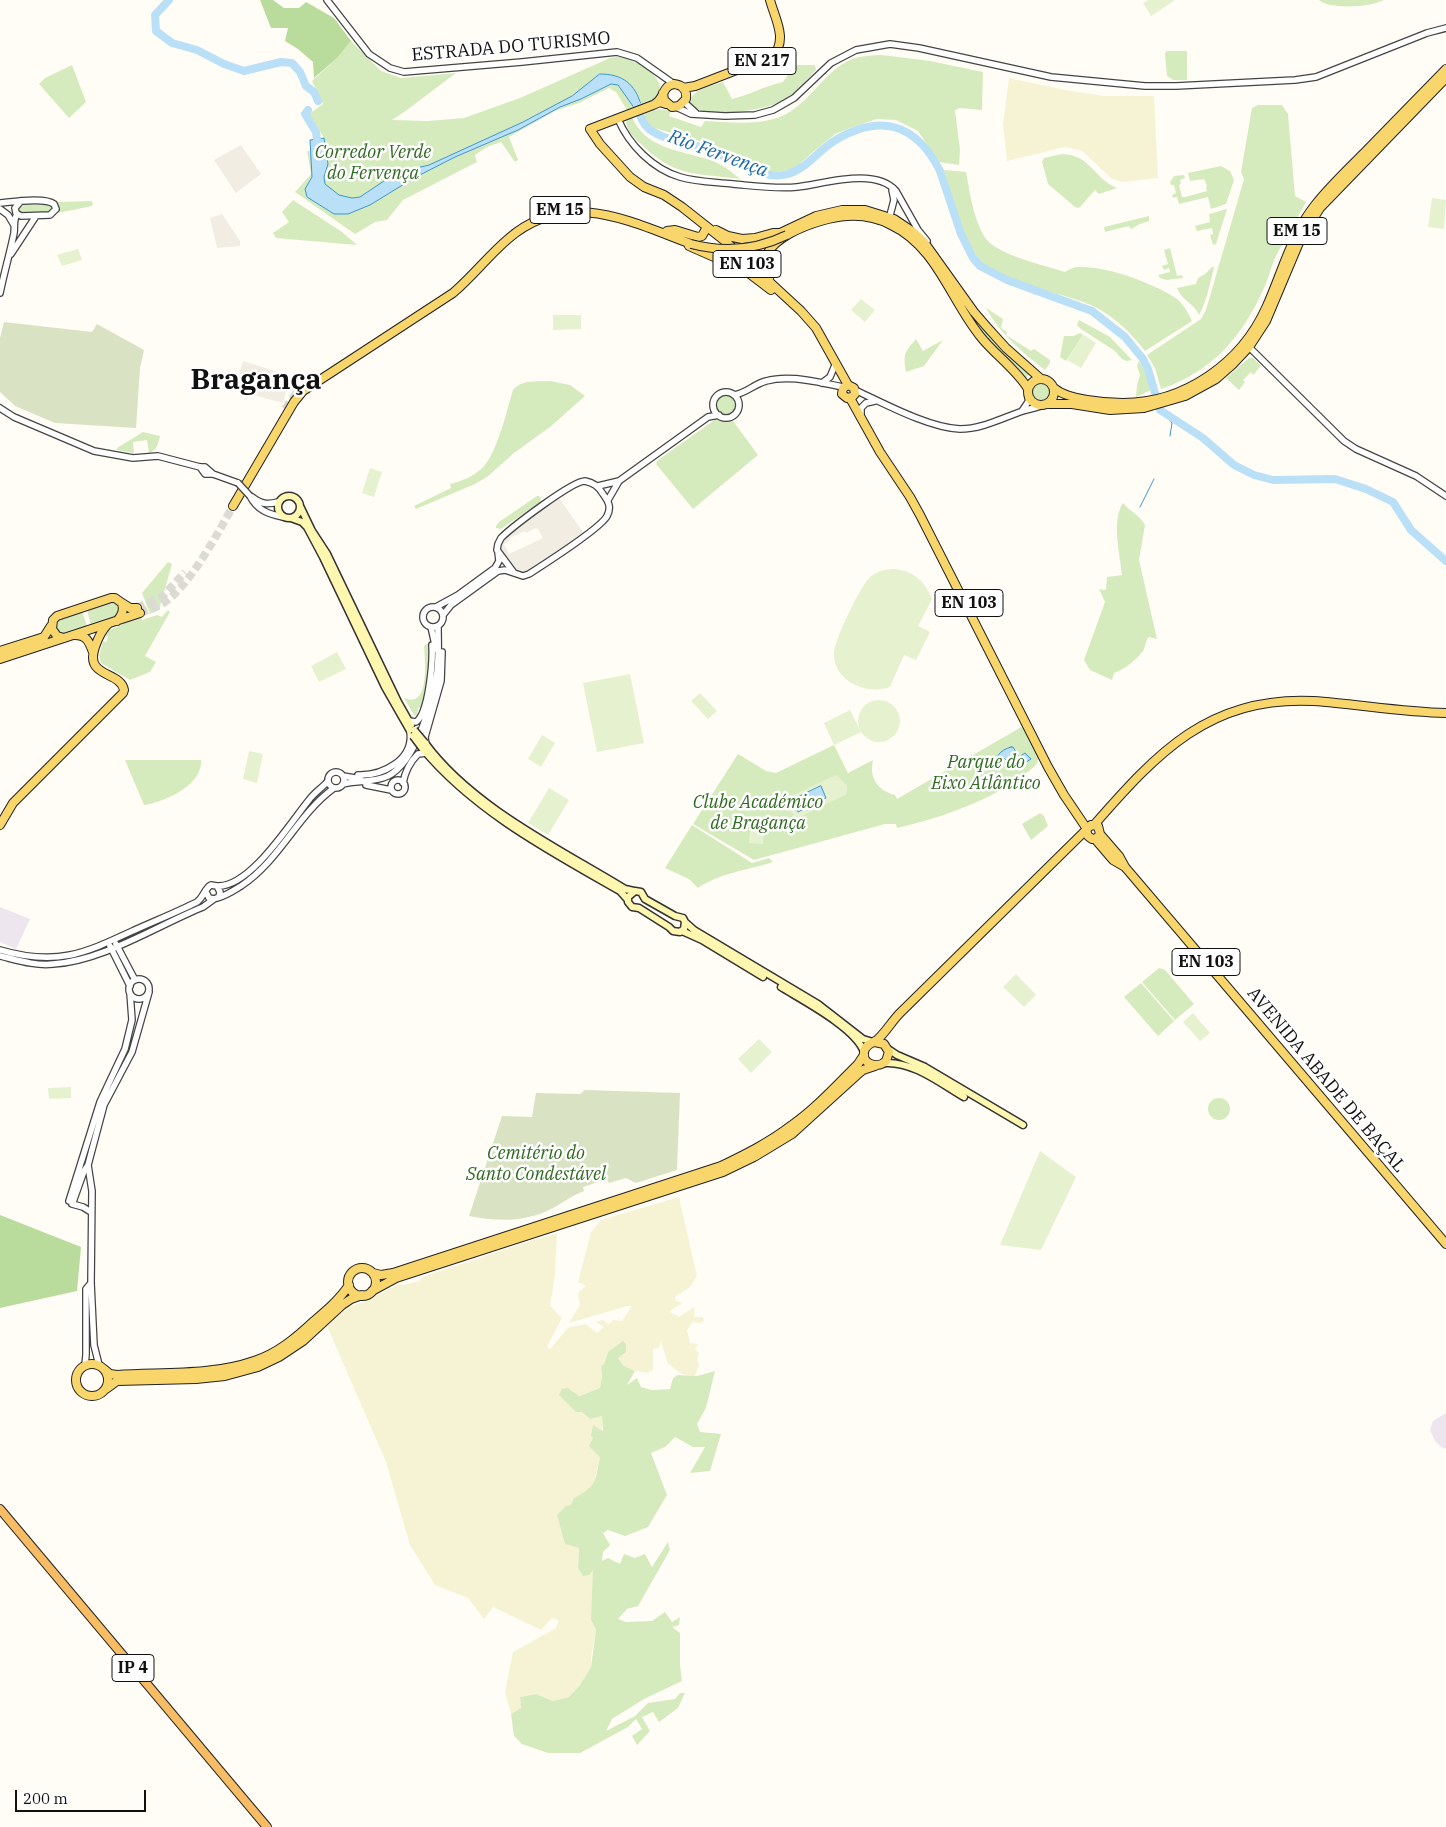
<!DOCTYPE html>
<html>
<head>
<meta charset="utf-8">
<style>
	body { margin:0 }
	#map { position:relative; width:1446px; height:1827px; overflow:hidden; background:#fffdf5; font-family:"IBM Plex Serif",serif }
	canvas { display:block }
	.scale { position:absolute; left:15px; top:1790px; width:131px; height:22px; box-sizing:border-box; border:2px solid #111; border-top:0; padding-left:6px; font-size:15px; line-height:18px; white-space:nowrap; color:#111; -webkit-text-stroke:4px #fff; paint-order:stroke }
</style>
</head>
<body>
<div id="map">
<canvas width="1446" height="1827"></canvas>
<div class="scale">200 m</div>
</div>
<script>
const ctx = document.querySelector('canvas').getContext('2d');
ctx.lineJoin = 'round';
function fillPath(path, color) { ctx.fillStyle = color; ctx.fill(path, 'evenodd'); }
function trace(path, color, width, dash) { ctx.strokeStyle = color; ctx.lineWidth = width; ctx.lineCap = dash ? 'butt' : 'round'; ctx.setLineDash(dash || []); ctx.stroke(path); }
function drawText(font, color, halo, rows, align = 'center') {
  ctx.font = font + ' "IBM Plex Serif",serif'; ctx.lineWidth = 5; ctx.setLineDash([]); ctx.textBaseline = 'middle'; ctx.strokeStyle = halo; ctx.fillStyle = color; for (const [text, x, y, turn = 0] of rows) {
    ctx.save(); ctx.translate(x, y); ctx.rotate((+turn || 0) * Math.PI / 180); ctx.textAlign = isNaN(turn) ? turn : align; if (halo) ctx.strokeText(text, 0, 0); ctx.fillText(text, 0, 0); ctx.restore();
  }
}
fillPath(new Path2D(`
	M0,907l30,12 -14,30 -16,-7z
	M1446,1413v36l-5,-2 -6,-6 -5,-11 3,-9z`), '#eee6ef');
fillPath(new Path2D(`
	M1009,78l56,12 39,6h50l4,82 -35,4 -11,-3 -30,-28 -17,-4 -58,14 -4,-37z
	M679,1197l18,79 -8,12 -14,9 1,4 7,2 -12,7 -1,2 9,5 15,-10 1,10h8l1,4 -4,2 -7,-1 -6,8 3,13 8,1 -3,5 4,4 -2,5 2,7 -4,11 -13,-2 -14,-10 -7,-22 -2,6 -6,1v21l-6,3 -12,-2 -11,-5 -6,-9 -10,-5 -4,12 -3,2 1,10 -2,12 -22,8 -9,-8 13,24 8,7 12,-4v15l-9,-4v12l7,19 -5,22 -2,7 -5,5 -14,7 5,50 -1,20 5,8 10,-7 1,7 -3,44 5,10 -5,28v9l-11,18 -11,12 -16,4 -17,-7 -16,3 1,11 -10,6 -6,-22 8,-40 43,-24 3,-8 -7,-2 -11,12 -48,-23 -9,12 -16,-21 -33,-13 -25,-40 -24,-83 -59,-136 21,-19 16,-5 35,-18 5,1 15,-4 4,-4 116,-39 18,-4 -2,41 -5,31 12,12 -15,29 3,2 16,-19 4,-3 16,-3 11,9 7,-6 -8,-5 7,-2 6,4 4,-4 9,1 10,-15h-5l-58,17 11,-18 -2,-12 8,-7 -8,-4 13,-50 10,-12z`), '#f6f3d4');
fillPath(new Path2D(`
	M1319,0h65c-12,7 -55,10 -65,0z
	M351,41l30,30 20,7 55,-5 -49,37 -15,10 36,1 36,-3 56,-20 90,-40c5,-1 10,-2 15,0 14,4 47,23 31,40 -6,7 -20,10 -28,14l-12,-20 -7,-4 -30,15 -22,7 -48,27 9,23 -3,2 -14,-20 -14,5 -12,8 2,7 -74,38 -16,20 -12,2 -20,12 -60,-42 16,-18 -4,-23 20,2 -3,-15 -15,-24 14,-10 -11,-23 26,-24z
	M1167,51h20v29h-14l-6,-4 -2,-23z
	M882,55l48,6 53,11 -1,38 -22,-2 -5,2 5,40 -1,15 -20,-3 -21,-31 -22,-11 -19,-1 -24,8 -18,7 -21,17 -21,19 -21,2 -56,-26 -65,-19 -5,-5 -2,-8 13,-5 14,1 -2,6 32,11 4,-6c27,1 58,6 83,-8 24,-14 38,-43 64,-54 9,-3 20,-4 30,-4z
	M72,65l14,37 -17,16 -30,-34 6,-6z
	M795,65h20l1,5c-10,10 -20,23 -32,30 -18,10 -77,20 -93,5 -2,-16 19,-19 32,-23l9,17c17,-4 33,-13 51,-17z
	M1258,105h24l6,9 7,82 11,6c-10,18 -21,36 -30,54 -5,10 -7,22 -12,32 -22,49 -51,83 -103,101l-6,-21 -8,-13 54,-36 5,-9 38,-131 -3,-7 11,-64z
	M632,117c13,31 46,33 75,42 13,4 23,11 33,20 -41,-6 -63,-1 -96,-32 -8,-8 -15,-13 -18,-24l2,-5z
	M1062,154c29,1 31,24 55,34l-18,6 -4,-4 -15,17 -2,1 -3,-1 -27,-23 -6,-22 2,-4z
	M1221,166l9,5 4,9 -8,24 -15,5 -3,-12 -29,7 -2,-7 -4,1 -1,-3 4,-2 -2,-8h-3l-1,-3 4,-6 10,-1 1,3 -5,2 1,4 -2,1 3,12h3l22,-6 -1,-4 1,-1 -3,-7 -14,2 -2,-8z
	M944,170l22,2c4,21 7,45 18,64 11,19 60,29 81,36 4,-3 9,-5 14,-5 28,-1 71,15 95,30 8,5 14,15 18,24l-47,30c-13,-17 -28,-32 -48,-43 -27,-15 -100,-24 -116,-46 -21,-27 -27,-61 -37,-92z
	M293,200l49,32 15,13 -81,-7 -3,-5 16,-11 -7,-10z
	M91,201l2,2 -1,3 -34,7 1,-3 -2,-8z
	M50,204l3,5 -5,3 -26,2 -4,-5 2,-4z
	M1227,209l-11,35 -3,1 -3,-10 3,-1 -1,-6 -15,3 -2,-5 15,-4 -1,-8z
	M1149,216v5l-9,3 -9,5 -2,-3 -24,6 -1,-5z
	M1170,248l7,28 5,-1 1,3 -17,2 -6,-2 -2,-3 12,-3 -1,-4 -5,2 -2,-4 6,-2 -4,-14z
	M933,258l10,15 88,99 -5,6 -21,-17 -22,-26z
	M1212,267h2c-4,17 -7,33 -15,48 -5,-12 -18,-15 -22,-27l19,-4 2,-6 7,-4z
	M986,308l17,11 -2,9 6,4 -1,3 25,16 3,-2 16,11v3l-5,7c-23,-18 -45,-36 -59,-62z
	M1079,320l31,17 22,23 -5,1 -5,-2 -7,-8 -34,-22 -4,-4z
	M1080,333l17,9 -14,-7 -17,26 -6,-4 4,-21h9z
	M916,339l7,12 20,-11 -19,26 -18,6c-3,-18 -2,-19 10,-33z
	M1249,358h4l8,8 -8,9 -2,-3 -8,8 2,2 -6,8 -13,-12z
	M1139,361l7,11 5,18 -15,7 1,-12 3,-10 -3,-9z
	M550,381l20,4 15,11 -35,31 -36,26 -27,24 -12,7 -59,25 -2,-3 37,-18 -1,-4c13,-3 25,-8 34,-18 13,-14 23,-56 29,-76 9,-11 24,-8 37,-9z
	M1031 393a10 10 0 1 1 20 0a10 10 0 1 1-20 0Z
	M716 404a10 10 0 1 1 20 0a10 10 0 1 1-20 0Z
	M716,419l9,3 8,-1 25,34 -65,54 -37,-45 2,-4z
	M143,432l17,4c-2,8 -3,14 -11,17l-2,-13 -14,2 1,11 -17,-3v-2z
	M537,496h2l2,2 -1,4 -39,27 -5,-1v-2l3,-4z
	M1123,503c6,8 17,12 22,22l-6,35 18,79 -8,-2c-4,4 -3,9 -6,14 -7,9 -18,18 -29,22l-2,7 -22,-10 -6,-10 21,-58 -6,-13 5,1 2,-1 1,-12 15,-2c-2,-21 -11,-54 1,-72z
	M168,562l4,2 -13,46 -9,4 -8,-21z
	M112,601l7,4 1,3 -1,6 -4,3 -24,8 -4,-15z
	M168,610l2,2 -25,44 11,6 -6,10 -20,8 -29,-17 -2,-7 4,-15 3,1 2,-5 -4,-3 2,-2 34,-16 2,4 15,-5 5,2z
	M82,611l5,15 -24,8h-5l-4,-10 4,-5z
	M430,642c1,22 -3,43 -8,65l-4,1 -1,8 -3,-1 -10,-17c26,11 21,-36 20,-52z
	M1023,726l16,32 -3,7c-39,34 -89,51 -139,63l-1,-4h-11l-131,36 -61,-36 45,-70 28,17 10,2 58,-28 14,28 25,-13c-4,18 4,30 22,35l2,4z
	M125,760h76c2,25 -36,42 -57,45z
	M1040,813l4,3 4,10 -17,14 -9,-16z
	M692,825l60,38 17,-5 4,4c-24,8 -54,11 -75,26l-9,-9 -24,-11z
	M1159,968l6,2 29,34 -19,16 -33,-38z
	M1141,983l33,38 -16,15 -34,-39z
	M1208 1109a11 11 0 1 1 22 0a11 11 0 1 1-22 0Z
	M623,1341l3,3v8l-8,6 6,8 11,5 -8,14 10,-7 4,9 11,3 18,-1 3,-11 5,-3 19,1 18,-5 -9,37 -9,16 3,8 21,2 -11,37 -20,2 15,-26h-12l-18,-10 -10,10 -14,6 16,42 -19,32 -23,9 -17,-6 -5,3 7,12 -7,7 -1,9 6,-3 12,6 4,-10 11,4 10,-4 7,13 16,-25 2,8 -32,56 -11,3 -9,10 8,3 26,-1 13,-9 7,10 8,-5 -1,8 -7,2 8,6v32l2,16 -38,18 -32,20 -6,12 29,-15 13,-13 27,-4 5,-6h5l-7,15 -19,14 -6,-10 -11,5 8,14 -13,14 -5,-9 10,-7 -6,-10 -8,8 -48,26h-32l-26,-9 -8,-8 -3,-22 10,-6 -1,-11 16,-3 17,7 16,-4 11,-12 11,-18 5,-37 -5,-10 2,-50 -4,5 -6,1 -5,-8 1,-20 -14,-4 -8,-29 9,-9 5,-1 3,-7c23,-12 21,-16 26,-41l-11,-11 4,-8 -2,-2 2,-11 10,6 -1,-15 -12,3 -8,-7h-6l-17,-17 3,-6 6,-1 11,8 21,-8 2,-12 -1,-10 3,-2 4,-12z`), '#d5ebbd');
fillPath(new Path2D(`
	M260,0h13l11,8h15l7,-6 28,16 17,23 -13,16 -24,21 -1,-16 -15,-13 -13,-8 3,-13h-17z
	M0,1215l81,32 -4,44 -77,17z`), '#b9dc9c');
fillPath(new Path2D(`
	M4,322l88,10 5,-8 47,26 -4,18 -4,60 -81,-5 -40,-17 -15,-14v-54z
	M585,1090l95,3 -3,77 -41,13 -10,-5 -17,5 -2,-4 -24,8 1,4c-11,4 -20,11 -31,17 -26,14 -55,14 -84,8l33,-100 30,1 4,-24 44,1z`), '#d9e3c4');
fillPath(new Path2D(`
	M1148,0h26v1l-23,15 -8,-13z
	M1432,198l14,2 -2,29 -16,-2z
	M78,249l4,11 -20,6 -5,-11z
	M861,299l14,11 -10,12 -14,-12z
	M553,315h28v14l-28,1z
	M1083,335l13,8 -15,25 -14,-8z
	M370,468l12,4 -8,25 -12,-4z
	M895,569c19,2 30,12 37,30l-14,27 12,6 -14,28 -12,-5 -14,32c-22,8 -54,-4 -56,-31 -2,-12 27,-71 36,-79 7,-6 16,-8 25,-8z
	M337,652l9,17 -27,13 -8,-16z
	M630,674l14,69 -47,9 -14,-69z
	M700,693l17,18 -9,8 -17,-18z
	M858 721a21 21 0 1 1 42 0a21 21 0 1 1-42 0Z
	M850,710l11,22 -27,13 -10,-22z
	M542,735l13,8 -14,24 -13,-8z
	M249,751l14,3 -6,29 -14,-4z
	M836,775l11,10v7l-2,3 -50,24 -10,-20z
	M549,788l20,12 -21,35 -20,-12z
	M751,816l14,1 -2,27 -14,-1z
	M1016,974l20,21 -12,12 -21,-20z
	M1193,1013l17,20 -10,8 -17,-19z
	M759,1039l13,13 -21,21 -13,-14z
	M71,1087v11l-22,1 -1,-11z
	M1040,1151l36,26 -35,73 -41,-5z`), '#e6f2cf');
fillPath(new Path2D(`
	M241,145l20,29 -25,19 -22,-33z
	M222,214l18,27v5l-23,2 -7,-30z
	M243,361l47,15 -7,27 -48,-13z
	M557,495l28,40 -9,4 -49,34 -3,1 -8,-3 -15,-20v-8l6,-9zM536,528l2,1 5,9 -34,16 -2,-5 32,-15 -32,15 -3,-5 6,-4v-2l15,-7 1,2z`), '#f1ede2');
const water = new Path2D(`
	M600,74c23,0 35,10 41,31l-6,4 -17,-24 -7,-1 -30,15 -21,8 -42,23 -63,27 -41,21 -44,27 -22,9h-14l-27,-17 -2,-8 7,-12 -2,-37 14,-2 4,26 -4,13 1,7 14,11 13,3 8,-1 36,-24 33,-8 94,-43 49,-26z
	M1011,747h2l6,10 6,-4 6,6 -14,9 -16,-12 -3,7v5h-2c-2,-11 4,-18 15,-21z
	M821,786l5,12 -28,14 -6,-12z`);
fillPath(water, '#b9e0f7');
trace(water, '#3f96cf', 1);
trace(new Path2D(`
	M1164,413l8,10 -2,13
	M1140,507l14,-28`), '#3f96cf', 1);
trace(new Path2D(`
	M169,0l-14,15 1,16 16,12 25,7 27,14 20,7 37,-9 11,1 8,9 6,14 8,6 4,9
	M637,105c3,8 4,18 12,24 17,13 44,14 64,22 16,6 29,17 45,21 9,3 20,5 30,2 18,-5 30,-23 46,-33 46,-28 82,-18 106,30l21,63 12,24 7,8 27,14 85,31 33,26 18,22 5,10 12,41 43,28 31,27 20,10 19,5 62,-1 31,10 27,13 18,28 35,31
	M308,110l-3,4 11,18 2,15`), '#b9e0f7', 8);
trace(new Path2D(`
	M285,409l15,-21
	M137,608l26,-12 22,-24
	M140,613c8,-3 17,-6 25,-11 25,-17 53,-69 68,-96`), '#dbdad3', 8, [8, 4]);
const tertiary = new Path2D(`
	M327,0l42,54 21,14 14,4 118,-10 95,-10 20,6 37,26
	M684,102l12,11
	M676,107l15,7 34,2 30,-1 18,-5 21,-12 37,-35 25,-13 34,-6 29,4 132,29 94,9h31l119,-6 21,-3 111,-44 19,-5
	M618,119c11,26 35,50 62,58 17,5 35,5 53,7 22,2 43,5 64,3 27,-3 78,-20 99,4l22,39 9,11
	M0,203c12,-1 45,-6 54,1l2,5 -6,6 -29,1 -5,-3 -1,-5 6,-7
	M0,209l8,6 6,10
	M889,219l5,-19 -2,-10
	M11,254l25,-38
	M0,293c4,-20 10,-40 14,-60 1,-6 -1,-13 3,-19
	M1247,345l97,96 12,8 60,27 30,20
	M822,383l8,-6 5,-12
	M855,390c28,13 74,38 105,39 22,0 42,-11 63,-18 6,-2 12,-3 18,-5
	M713 405a13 13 0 1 1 26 0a13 13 0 1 1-26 0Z
	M734,395c13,-2 20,-11 32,-14 25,-7 53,2 78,6
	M0,408l14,9 80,34 39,7 25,-2 42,11h5l8,7
	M1022,411l6,-9 1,-5
	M861,414v-6l5,-5 9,-2
	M200,467l5,7h8l25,9
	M585,481c9,2 13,5 18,13 5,7 9,13 4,22 -6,12 -64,49 -78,58l-6,2 -9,-3 -17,-23 1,-6 3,-6c11,-11 71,-57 84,-57z
	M598,486l21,-5
	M250,496c7,14 18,18 33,21
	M252,497c9,7 15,8 26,5
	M608,500l11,-19 89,-64 11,-2
	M423 617a10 10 0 1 1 20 0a10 10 0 1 1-20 0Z
	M436,607l22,-12 37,-27 4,-7 -1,-9
	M443,615l8,-10 47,-34 7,-1 9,3
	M431,627l5,22
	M409,721l7,1c13,-9 17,-61 16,-77
	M426,745l-1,-8 16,-56 1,-29
	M328 780a8 8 0 1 1 16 0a8 8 0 1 1-16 0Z
	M358,775c24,1 56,-15 52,-43
	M343,776l18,3
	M391 787a7 7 0 1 1 14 0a7 7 0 1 1-14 0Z
	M403,783c2,-11 7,-21 15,-29l9,-1
	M343,784c14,-4 30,-1 45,-8 28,-14 45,-75 49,-104 2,-16 1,-31 1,-46
	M366,785l25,5
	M217,886c33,2 73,-63 92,-86 5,-7 13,-12 19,-19
	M217,898c9,-2 16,-7 24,-12 40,-27 56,-71 93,-98
	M116,944l19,36
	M110,946l20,40
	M0,950c58,17 85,3 137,-21 20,-9 40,-17 60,-27 7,-5 7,-13 14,-17l6,1 3,6 -1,5 -5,2 -5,-1 -3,-6
	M0,956c17,4 35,10 53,8 50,-3 103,-38 150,-57l11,-8
	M129 989a10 10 0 1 1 20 0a10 10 0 1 1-20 0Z
	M69,1201l31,-99 25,-53 7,-29 -2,-27
	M73,1202l11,-31 4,-6
	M72,1204l11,3 8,5
	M85,1365l1,-10v-66l5,-6
	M99,1365l-5,-20 -3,-62 1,-92 -4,-26 16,-60 28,-53 17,-60`);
const secondary = new Path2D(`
	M278 507a11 11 0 1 1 22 0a11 11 0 1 1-22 0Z
	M300,506l12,25 15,23 71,148 13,23
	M291,518l11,4 5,5 16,30 62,130 28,49
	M425,743c47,64 133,105 200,146l9,2
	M422,748c52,63 128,103 198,143l8,9
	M635,891l6,1 4,7 30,17 8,2 2,4 -1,7 -4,3 -7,-1 -4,-4 -30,-19 -7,-1 -4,-5v-5z
	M685,922l9,8 124,74 45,35 10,3
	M682,931l20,9 61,37
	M781,987c21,13 75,41 83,65
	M888,1049l9,6 28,12 98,58
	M884,1063c29,-2 56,20 80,34`);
const primary = new Path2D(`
	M683,88l12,-2 78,-30c15,-17 2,-37 -3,-56
	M656,103c9,-6 6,-17 18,-19 9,1 13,6 12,15l-7,7 -7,1 -8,-7 -1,-7
	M666,104l-6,-2 -7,3 -63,24 10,15 30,33 14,10 20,8 18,12 43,34 76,70 15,17 32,57 6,3 1,6 -3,3
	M716,230l12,6 14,3 13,-1 18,-5h7l36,-17 26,-6h23l29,9 18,12 12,11 50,70 13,15 19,21 35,31
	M667,231l8,-1 23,7 4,-1 5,-9
	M689,246l57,25 25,19
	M769,278c-24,-36 52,-61 78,-62 15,-1 31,2 44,9 46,22 59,74 89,111 14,18 38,35 48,53
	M1028 392a13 13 0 1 1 26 0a13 13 0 1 1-26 0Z
	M848,385l-5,3 -1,6 5,4 5,-1
	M1054,388c14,12 51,15 69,15 62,0 118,-40 143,-95 16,-35 25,-73 49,-103 14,-18 32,-35 49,-52 27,-28 55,-56 82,-84
	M850,398l30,54 30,45 10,18 128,252 16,28 23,34
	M1049,404h23l38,6 34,-2 41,-12 31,-17 16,-14 17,-18 17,-26 35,-83 19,-30 126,-130
	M233,506l61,-104 9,-11 150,-98c20,-17 35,-37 55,-54 59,-51 121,-18 183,5
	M122,603l8,5h7
	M75,635c12,0 14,7 18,17
	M64,638l-7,-2 -5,-7 1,-9 4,-4 54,-18h4l7,5c2,8 0,12 -5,18
	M0,651l44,-14 7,-11
	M0,659l140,-46
	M0,825l13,-22 110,-110 1,-3c-3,-19 -40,-12 -29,-43 3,-9 6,-16 13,-23
	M1094,825c63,-72 115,-129 219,-124 44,3 89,11 133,12
	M1100,834l-3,4 -5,1 -4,-3 -2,-6 5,-5 7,1 2,8 19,22 6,11 321,377
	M1095,839l18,21 12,7
	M875,1042l9,2 5,8 -3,9c-9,9 -27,2 -21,-12 3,-6 8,-6 12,-9 9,-8 15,-19 23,-27l186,-183
	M348 1282a14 14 0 1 1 28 0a14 14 0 1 1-28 0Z
	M373,1273l8,2 12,-2 328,-107c25,-12 49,-24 71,-41 24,-17 45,-40 66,-61l6,-9
	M372,1291l24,-13 327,-106 31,-15 38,-23 65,-59 6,-5 12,-4
	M76 1380a16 16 0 1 1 32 0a16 16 0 1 1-32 0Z
	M104,1369l6,5 7,1c45,-3 94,1 137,-14 23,-7 43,-24 60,-40 13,-11 26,-22 35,-36
	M106,1389l11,-8 79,-2 29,-3 33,-9 21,-10 24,-16 39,-36 9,-6 11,-4`);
const trunk = new Path2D(`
	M0,1509l267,318`);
trace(tertiary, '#444', 8);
trace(secondary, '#333', 9);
trace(primary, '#222', 10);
trace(trunk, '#222', 10);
trace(tertiary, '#fff', 5.5);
trace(secondary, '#fff6b0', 6);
trace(primary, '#f9d66b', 8);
trace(trunk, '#f7bc64', 8);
const tertiaryBridge = new Path2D(`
	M238,483l12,13`);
const secondaryBridge = new Path2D(`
	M414,730l11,13
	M413,736l9,12`);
const primaryBridge = new Path2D(`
	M691,244c34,9 65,6 96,-9`);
trace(tertiaryBridge, '#444', 8, []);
trace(secondaryBridge, '#333', 9, []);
trace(primaryBridge, '#222', 10, []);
trace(tertiaryBridge, '#fff', 5.5);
trace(secondaryBridge, '#fff6b0', 6);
trace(primaryBridge, '#f9d66b', 8);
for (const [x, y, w] of [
	[762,61,68],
	[560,210,60],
	[1297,231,60],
	[747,264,68],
	[969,603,68],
	[1206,962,68],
	[133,1668,42]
]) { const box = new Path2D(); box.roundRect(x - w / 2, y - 13.5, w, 27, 4); ctx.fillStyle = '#fff'; ctx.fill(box); trace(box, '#111', 1); }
drawText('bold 16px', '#111', null, [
	["EN 217",762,61],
	["EM 15",560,210],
	["EM 15",1297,231],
	["EN 103",747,264],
	["EN 103",969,603],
	["EN 103",1206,962],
	["IP 4",133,1668]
]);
drawText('18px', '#111', '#fff', [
	["ESTRADA DO TURISMO",511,47,-5],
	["AVENIDA ABADE DE BAÇAL",1326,1080,50]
]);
drawText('italic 18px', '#2f6b1f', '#fff', [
	["Corredor Verde",373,153],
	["do Fervença",373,174],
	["Parque do",986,763],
	["Eixo Atlântico",986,784],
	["Clube Académico",758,803],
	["de Bragança",758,824],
	["Cemitério do",536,1154],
	["Santo Condestável",536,1175]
]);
drawText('italic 19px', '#1768a6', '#fff', [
	["Rio Fervença",718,154,20]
]);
drawText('bold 28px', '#111', '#fff', [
	["Bragança",256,381]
]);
</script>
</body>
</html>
